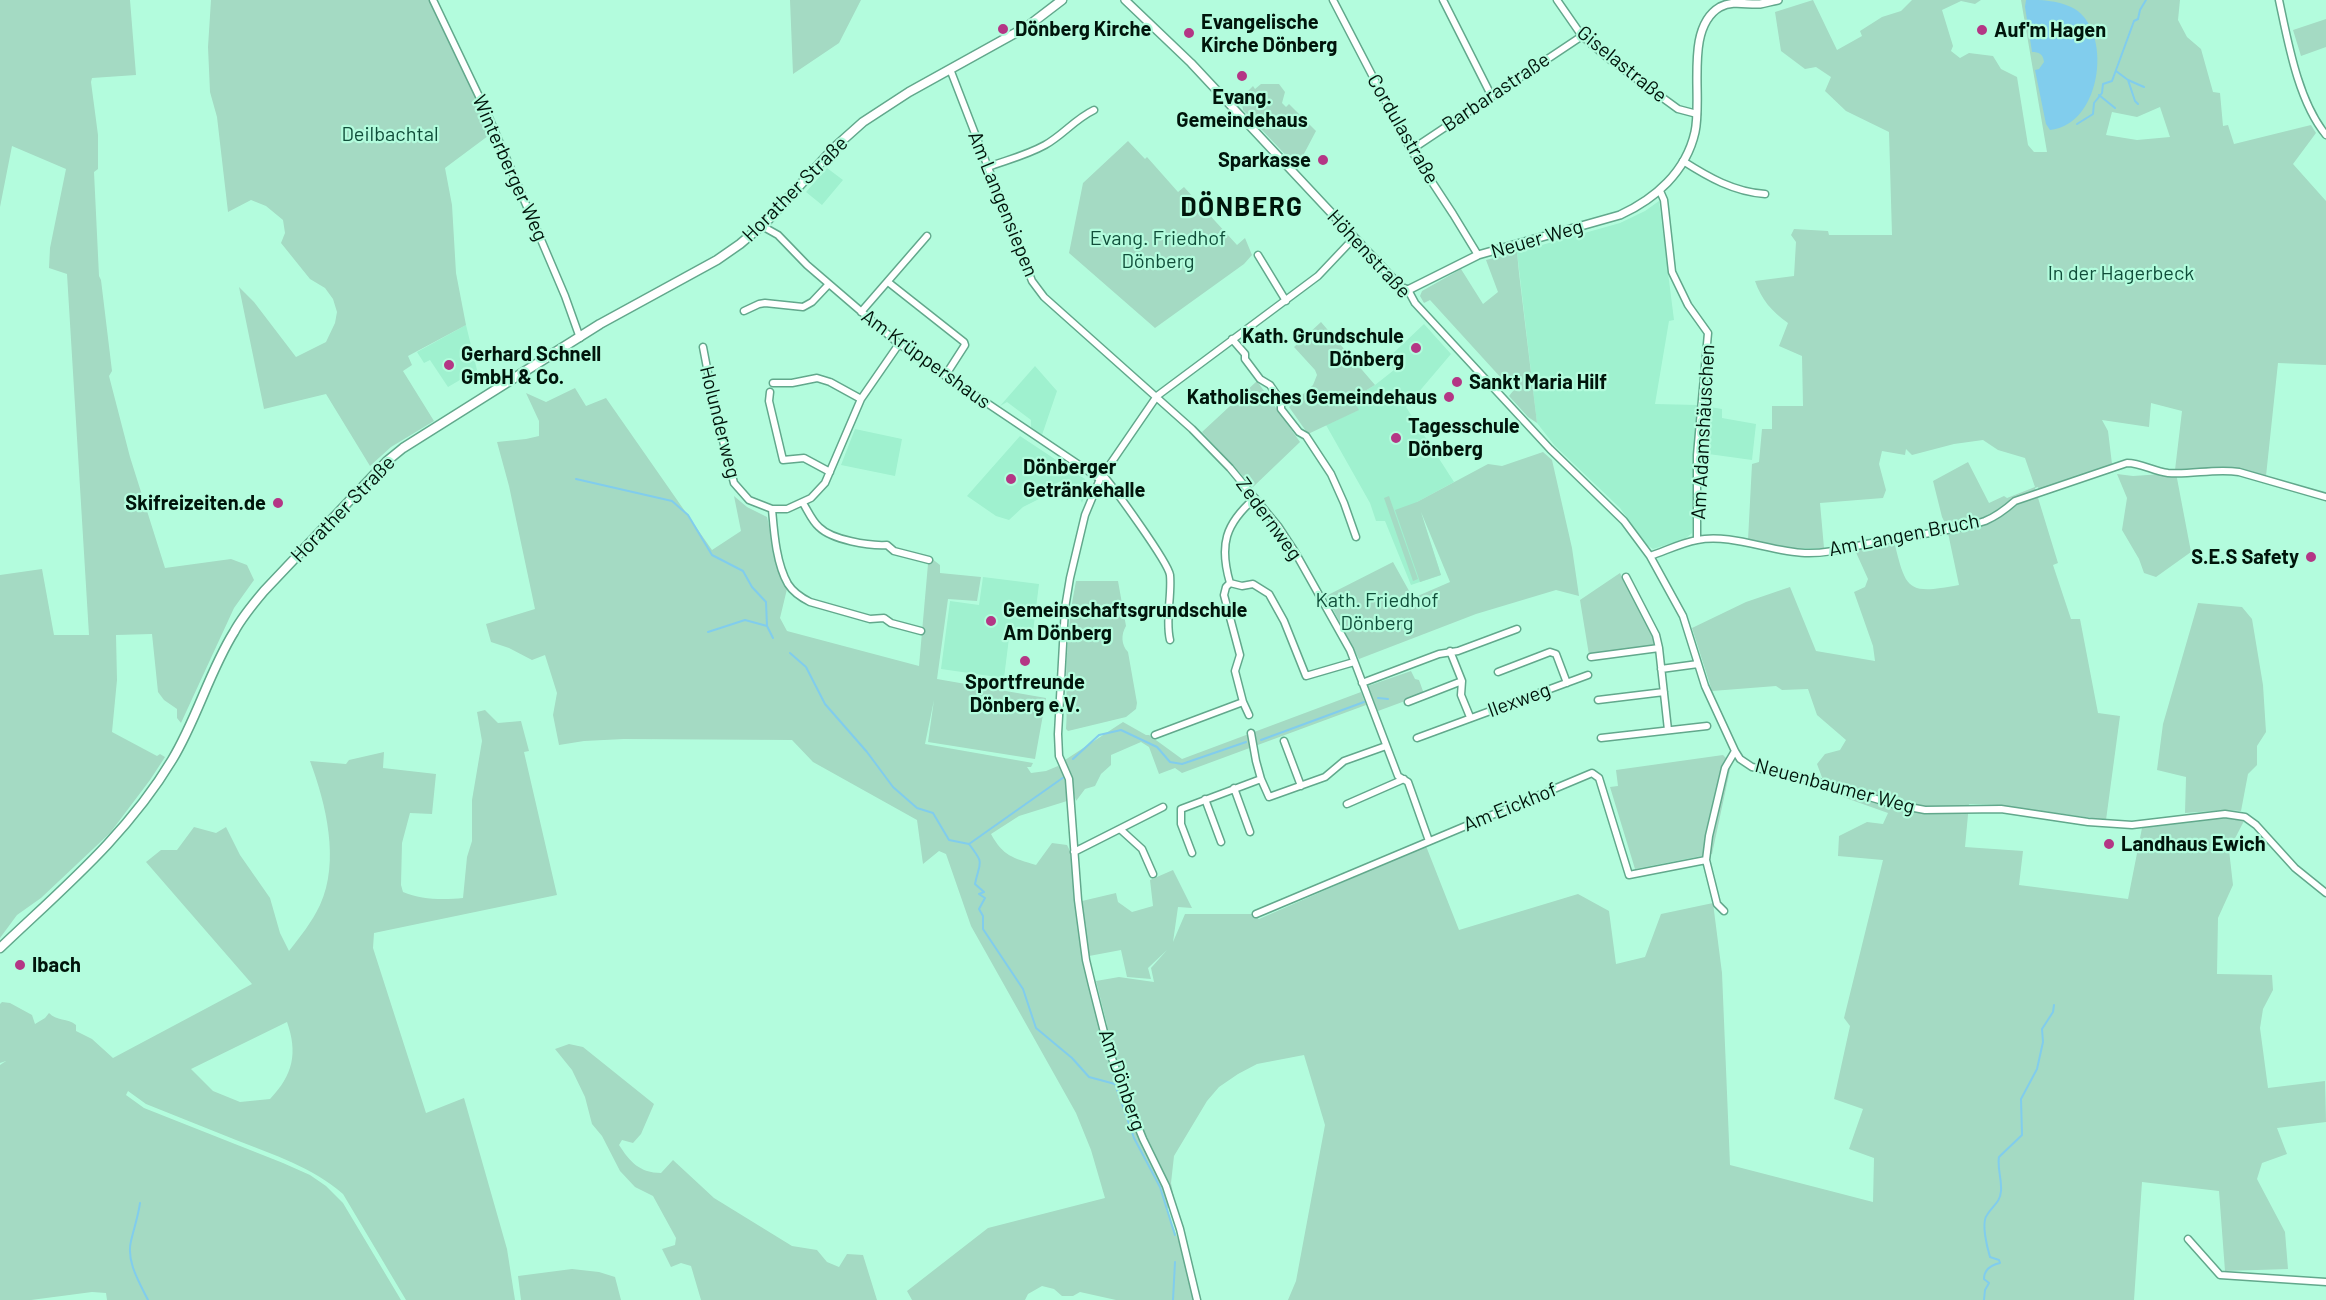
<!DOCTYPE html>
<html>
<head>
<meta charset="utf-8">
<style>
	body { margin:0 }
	canvas { display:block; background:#b3fcdd }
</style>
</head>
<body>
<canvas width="2326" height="1300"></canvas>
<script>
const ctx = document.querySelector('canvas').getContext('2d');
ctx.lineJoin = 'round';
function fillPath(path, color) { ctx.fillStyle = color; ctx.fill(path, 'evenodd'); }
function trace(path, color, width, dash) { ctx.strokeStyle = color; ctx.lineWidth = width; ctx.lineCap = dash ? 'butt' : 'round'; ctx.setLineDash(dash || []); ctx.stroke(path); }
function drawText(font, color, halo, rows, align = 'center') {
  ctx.font = font + ' Barlow,sans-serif'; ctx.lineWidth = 4.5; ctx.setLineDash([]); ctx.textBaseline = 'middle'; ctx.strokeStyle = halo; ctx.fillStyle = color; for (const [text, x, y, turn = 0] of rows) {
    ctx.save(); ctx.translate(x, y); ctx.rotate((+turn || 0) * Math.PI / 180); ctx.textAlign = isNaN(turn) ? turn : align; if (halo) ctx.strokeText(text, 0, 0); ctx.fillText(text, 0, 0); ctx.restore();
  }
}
fillPath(new Path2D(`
	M827,168l16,12 -21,25 -16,-13z
	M1659,201l15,119 -5,1 -14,83 43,1 24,4v9l34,6 -4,36 -58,-8 -2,81 -7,6 -32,10 -6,-4 -27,-37 -65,-62 -18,-23 -20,-171 103,-29 25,-12z
	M1424,324l27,30 -45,53 48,75 -37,20 24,73 -30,10 -26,-64h-9l-6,-18 -44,-78 32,-15 -5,-12 22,-13 19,-15 -8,-10z
	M466,325l11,45 -29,17 -18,-27 -6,3 -7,-11z
	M1035,366l22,25 -15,44 -11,-8v-7l-24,-18 -7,4z
	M855,429l47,10 -7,37 -54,-11z
	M1020,436l65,43 2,10 -5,14 -7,-16 -7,-6 -5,-1 -8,4 -6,10 -26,13 -14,13 -13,-4 -29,-20z
	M983,577l56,7 -7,56 -23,-2 -5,40 -63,-9 9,-68 29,4z`), '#9ff1cf');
fillPath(new Path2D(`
	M0,0h130l6,75 -44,3 -1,4 7,53v34l-4,3 5,104 2,4 11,91 -3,5 21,81 35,111 66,-9 16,6 7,15 -20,28 -53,115 -4,-5v-9l-13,-9 -6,-8 -6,-58 -36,1 1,45 -5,52 45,24 3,-2 5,3 -15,23 -40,53 -69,65 -24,17 -17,23v-363l42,-6 12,66h35l-22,-361 -18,-6 1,-20 16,-79 -54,-23 -12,61z
	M211,0h223l58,126 -2,2 2,5 -47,35 7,37 4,68 10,52 -58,31 4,9 -9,6 31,50 -43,26 -21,19 -44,-72 -62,15 -25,-122 15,15 42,55 30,-15 9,-19 2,-11 -4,-13 -8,-11 -15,-9 -29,-36 4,-10 -2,-13 -17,-14 -15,-6 -23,12 -11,-95 -7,-25 -2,-45z
	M790,0h71l-22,43 -46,31z
	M1813,0l24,50 25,-14 -2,-5 22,-14 19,-6 11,-11h69l-6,4 -14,-3 -19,9 11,36 -2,5 9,7 9,-5 24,3 8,13 16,8 11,68 6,7h13l-26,-152h159l-2,20 9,17 14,12 12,43 7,1 3,33 5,-1 6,19 77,-19 5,8 -23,31 33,37v164l-48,-2 -12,113 -34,-7 -57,1 7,-59 -31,-8 -2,24 -47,-7 6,11 4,33 -4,4 -69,22 -1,-3 -3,1 23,75 -5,2 18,54h9l18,94 22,3 -14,104 -107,-15 -30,-1 -4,43 58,4 -4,34 109,14 14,-71 82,-12 20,5 -15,29 4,35 -15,33 -1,56 55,1 1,15 -10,19 -3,19 8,60 57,-7 1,41 -49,6 10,26 -25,9 -5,16 28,53 3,37 -63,2 -6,-80 -77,-9 -8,118h-846l8,-19 29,-156 -21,-70 -47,9 -19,10 -19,13 -12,14 -33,55 -3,27 4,20 -9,6 14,35 15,56h-79l-36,-8 -7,4h-11l-8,-7 -12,-3 -14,8 -3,6h-113l-5,-9 81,-63 117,-30 -14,-48 -15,-37 -105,-187 -25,-72 -7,-3 -16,13 -6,-44 -104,-58 -21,-22 -168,-1 -40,2 -25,4 -6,-30 4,-22 -12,-38 -13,5 -23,-12 -18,-6 -5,-18 49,-15 -26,-123 -12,-44 29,-3 13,-3v-15l-13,-28 20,9 29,-14 11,18 20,-8 106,152 29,-19 -7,-35 13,11 20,10 13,57 7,15 -7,29 7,13 132,35 9,-102 3,-6 9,7v8l41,4 -4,24 -29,-2 -11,80 109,19 -11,61 -107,-17 6,-42 -9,44 108,19 -2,4h-4l4,6 15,-2 12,-5c9,10 8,22 9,35l-48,15 -28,18c12,22 22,24 45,31l16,-22 15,2 3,6 15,109 17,83 5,-18 -11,-44 23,-4 35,5 -3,-14 16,-18 -19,18 3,11 -24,-2 -6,-27 -32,6 -7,-55 34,-8 2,9 14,10 21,-6 -3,-26 23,-10 19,38 -14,-1 -5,35 12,-28h67l7,5 167,-73 33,84 119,-36 31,17 7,53 29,-7 16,-43 52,-11 9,70 8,192 143,37 1,-44 -25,-9 14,-40 -29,-10 16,-73 -6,-8 39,-158 -45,-4 1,-20 28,-14 16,2 5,-11 -45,-16 2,-9 -22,-8 -6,-16 8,-10 15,-4 6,-10 -29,-25 -9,-26 -26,1 -6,-4 -64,5 -20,-63 54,-26 44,-15 26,64 59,10 -2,-15 -19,-54 11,-5 3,-8 -14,-31 40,-7c12,49 13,54 65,44l-11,-52 27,-6 -3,-5 -25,5 -5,-10 -9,-36 35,-19 21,41 15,-7 3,2 28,-11 -10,-29 -27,-8 -15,-10 -29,4 -42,11 -6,-6 -1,6 -23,-4 -3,13 7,26 -3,8 -63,5 4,45h-39l-37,-8 4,-76 7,-2 3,-33h10v-23h31l-1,-50 -23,-10 9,-23c-16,-11 -27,-24 -33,-42l39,-5 2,-34 -5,-7 3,-6 34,2 1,4h63l-3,-103 -43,-21 -21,-20 6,-14 -15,-10 -11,2 -24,-18 -6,-39zM2160,107l10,30 -33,3 -31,-5 6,-23 25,5z
	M2326,19v28l-25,9 -8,-26z
	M1261,84h18l6,8 -3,11 4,4 3,-3 27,27 -19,36 -54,-57 -2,-12 12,-12 2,3z
	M1128,141l17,18 2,-2 31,35 6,-5 53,58 8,-7 7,17 -8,9 -89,64 -86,-75 14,-70z
	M1517,252l2,21 18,150 -9,-6 -19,-21 4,-5 -83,-91 -6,3 -4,-7 2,-5 39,-22 22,35 15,-12 -12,-32z
	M1321,322l54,63 -22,13 6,12 -51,24 -19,-27 24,-22 4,-10 -2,-5 -21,-23z
	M1257,381l43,61 -47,45 -51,-55z
	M1543,452l9,8 20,88 7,48 -23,-6 -80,24 -117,45 -33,-63 67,-34 20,36 37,-16 -29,-70 20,63 -21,7 -25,-72 22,-8 71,-38 14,2z
	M2176,473l15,79 -35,25 -12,-4 -5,-14 -17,-29 5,-32 -10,-24 16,2z
	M1389,496l29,83 -5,2 -29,-83z
	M1620,573l33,64 2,10 -66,8 -9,-55z
	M1076,581h42l8,45c-5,8 -5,19 2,26l9,51 -1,6 -10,8 -58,14 -2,-2c2,-25 -1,-49 1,-74 1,-25 4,-49 9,-74z
	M2198,603l44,4 10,12 11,66 3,47 -9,14v19l-9,9 -7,37 -14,-1 -42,3 1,-36 -29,-7 6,-46z
	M1411,671l4,8 4,1 5,14 -46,17 -10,-25z
	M1361,692l5,13 -184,68 -7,-5 -16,6 -10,-27 -8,-5 -30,13v10l-10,9 -6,12 -10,3 -9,12 -11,-41 58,-38 23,13h3l33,24z
	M485,710l13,13 23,-2 8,30 -5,1 33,143 -183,38 -1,15 53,165 38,-15 43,151 8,51h-109l-63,-106c-31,-27 -69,-39 -107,-54 -30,-12 -60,-24 -90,-36l-18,-13 -2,4 18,13 139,55 27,12 16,11 17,17 58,97h-294l-1,-7 -14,-1 -61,8h-31v-235l6,-4 -6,2v-59l2,-2 8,1 22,12 3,9 10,-6 4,-5c7,8 19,5 27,12v6l16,8 21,19 139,-74 -106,-122 15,-12h16l17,-23 22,6 10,-6 14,28 30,43 10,35 9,18c11,-14 23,-29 31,-46 20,-44 6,-101 -10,-144l36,3 3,-4 35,-8 -1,16 53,6 -4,40 -22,-1 -8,30 -1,42 2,7c18,8 41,8 60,6l4,-41 5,-16v-41l10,-59 -5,-29zM287,1022c11,31 6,53 -17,77l-30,3 -27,-11 -22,-22z
	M1723,755l3,3 -3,6 8,1 -19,89 -77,15 -25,-82 8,-1 -2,-16z
	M569,1044l14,3 71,57 -13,30 -8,9 -11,-3 -3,5c11,17 21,28 42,28l12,-13 41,38 78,48 25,4 10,12 12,5 8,-13 16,1 14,45h-176l-10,-34 -10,-3 -10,4 -9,-18 13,-4 1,-7 -23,-42 -18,-9 -15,-16 -18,-35 -10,-12 -7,-27 -13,-27 -17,-21z
	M572,1269l27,3 16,5 6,23h-100l-3,-24z`), '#a4dac3');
fillPath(new Path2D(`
	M2026,0c16,0 30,0 45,7 43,20 32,118 -21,123l-4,-6 -11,-54 4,-1 5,-7c-1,-8 -5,-10 -12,-10l-7,-45z`), '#81cded');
trace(new Path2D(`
	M2116,71l12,9 16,7
	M2128,80l7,21 3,3
	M2099,95l16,13
	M2077,124l16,-10 1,-11 8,-10 1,-9 9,-3 22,-60 4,-2 2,-9 6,-10
	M576,479l96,22 16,14 24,40 31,16 9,16 14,15 1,24 6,12
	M708,632l37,-12 22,6
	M790,653l16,14 19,37 42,48 26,35 24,21 16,5 16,27 20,4c16,21 11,16 6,40l9,8 -5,2 6,4 -6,11 4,7v13l40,60 13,39 36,30 17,19 26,7 19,54 26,49 15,48
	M1378,698l10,1
	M1261,740l103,-38
	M1073,759l26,-24 22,-5 36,17 13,15 12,2 64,-22
	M969,844l95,-67
	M140,1203c-2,14 -6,25 -9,38 -5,20 8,41 17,59
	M1173,1300l2,-38
	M1984,1300l1,-10 4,-7 -5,-4c0,-10 7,-14 16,-16l-1,-3 -9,-3c-3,-10 -9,-34 -3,-42 6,-10 13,-12 14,-24 1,-12 -4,-23 -2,-34l23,-22 -1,-36 16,-30 6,-27 -1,-13 11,-17 1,-7`), '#81cded', 2);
const minor = new Path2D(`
	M433,0l54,113 78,183 15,42
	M1333,0l78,150 42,64 25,41
	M1443,0l48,95
	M1557,0l25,36 26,22 70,51 19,5
	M2279,0c9,42 19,101 47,135
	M950,69l82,212 12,16 148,132 38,39 48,58 17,26 55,98 48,126 10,6 21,59
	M1411,150l171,-114
	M1683,161c25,16 51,31 82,33
	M988,167c19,-7 39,-12 57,-22 18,-10 30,-26 49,-35
	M1660,191l4,9 8,72 16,33 20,28 -11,122v85
	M762,226l16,9 29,30 92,79 201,135
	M1258,255l28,46
	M888,282l76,60 1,3 -20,31
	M1408,290l7,13 135,146 74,72 26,35 33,60 22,70 30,65 5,8 12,8 50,10 91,27 32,6 76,-1 87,13 44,3 93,-11 20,3 11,8 39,43 31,25
	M744,311l15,-7 6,-1 38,4 9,-5 17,-18
	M861,312l66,-76
	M1232,339l13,15v5l15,20 10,6 11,16v8l18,23 7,4 25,38 13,29 12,34
	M703,347l12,63 19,73 15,17 23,9h15l24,-11 14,-15 36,-84 38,-55
	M773,383h19l25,-5 13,4 31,17
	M770,392l-1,9 14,59 21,-2 26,14
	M1102,474c12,14 66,88 68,101 2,22 -5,44 0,65
	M803,503c5,8 9,18 16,24 13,13 50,19 68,18l7,6 35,9
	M772,509c2,23 4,54 16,75 5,8 14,14 22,18l60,17 14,-1 7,5 30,8
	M1650,556c15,-5 31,-13 47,-16 34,-7 74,12 108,13 26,1 52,-8 77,-12 34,-7 70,-9 103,-20 12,-5 21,-12 30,-20l112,-38c14,0 26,8 41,10 24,2 47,-5 71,-1l87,25
	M1626,577l30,58 3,13
	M1230,583l12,3 11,-2 16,10 15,27 22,55 48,-14
	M1230,583l-4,4 -2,8 16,60 -5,16 8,31 6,13
	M1230,583c-11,-38 -5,-59 25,-85
	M1450,651l12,30 -1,14 9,22
	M1591,657l68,-9 9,82
	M1661,669l37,-5
	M1498,672l52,-20 6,2 11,29
	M1362,683l77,-29 19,-3 59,-22
	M1598,700l66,-8
	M1408,702l54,-21
	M1251,733l5,28 5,18
	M1155,735l88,-33
	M1417,738l171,-63
	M1601,738l106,-12
	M1284,741l17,45
	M1234,788l16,44
	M1205,799l16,43
	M1347,804l57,-25
	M1120,829l22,20 11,25
	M1074,852l89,-45
	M1192,853l-11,-29v-15l80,-30 8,18 56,-20 19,-16 42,-15
	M1724,911l-7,-7 -11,-44 3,-24 16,-68 10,-17
	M1256,914l336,-141 7,5 30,97 77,-15
	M2188,1239l32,36 106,7
	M1197,1300l-17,-71 -14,-43 -23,-47 -21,-52 -15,-43 -15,-59 -6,-25 -8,-60 -9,-121 -10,-23 -1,-22 7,-126 5,-30 15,-63 15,-36 57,-83 161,-120 36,-38`);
const tertiary = new Path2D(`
	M1125,0l66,63 203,217 6,7 8,3 70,-35 142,-40c35,-16 66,-43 75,-83 8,-36 -11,-104 25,-125 13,-7 27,-2 40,-3 6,-1 12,-3 18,-4`);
const secondary = new Path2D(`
	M0,948c63,-60 127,-113 172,-188 25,-41 37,-88 62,-128 8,-15 19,-28 30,-41l123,-130 16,-13 197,-124 117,-64 23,-16 27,-23 68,-74 28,-25 46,-30 119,-66 34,-26`);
trace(minor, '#62a88c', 9);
trace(tertiary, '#62a88c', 10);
trace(secondary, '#62a88c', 11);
trace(minor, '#fff', 6);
trace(tertiary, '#fff', 7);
trace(secondary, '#fff', 8);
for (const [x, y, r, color] of [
	[1003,29,6,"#b43685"],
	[1982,30,6,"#b43685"],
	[1189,33,6,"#b43685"],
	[1242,76,6,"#b43685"],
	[1323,160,6,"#b43685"],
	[1416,348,6,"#b43685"],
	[449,365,6,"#b43685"],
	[1457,382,6,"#b43685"],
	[1449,397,6,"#b43685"],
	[1396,438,6,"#b43685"],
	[1011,479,6,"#b43685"],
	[278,503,6,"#b43685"],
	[2311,557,6,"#b43685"],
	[991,621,6,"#b43685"],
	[1025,661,6,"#b43685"],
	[2109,844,6,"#b43685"],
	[20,965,6,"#b43685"]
]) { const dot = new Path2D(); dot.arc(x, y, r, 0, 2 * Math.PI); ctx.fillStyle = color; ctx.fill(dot); trace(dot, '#b3fcdd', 2); }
drawText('bold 20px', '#00150b', '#b3fcdd', [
	["Evangelische",1201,22],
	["Kirche Dönberg",1201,45],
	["Dönberg Kirche",1015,29],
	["Auf'm Hagen",1994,30],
	["Evang.",1242,97,"center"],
	["Gemeindehaus",1242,120,"center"],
	["Sparkasse",1311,160,"right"],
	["Kath. Grundschule",1404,336,"right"],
	["Dönberg",1404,359,"right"],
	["Gerhard Schnell",461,354],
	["GmbH & Co.",461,377],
	["Sankt Maria Hilf",1469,382],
	["Katholisches Gemeindehaus",1437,397,"right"],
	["Tagesschule",1408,426],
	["Dönberg",1408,449],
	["Dönberger",1023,467],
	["Getränkehalle",1023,490],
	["Skifreizeiten.de",266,503,"right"],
	["S.E.S Safety",2299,557,"right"],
	["Gemeinschaftsgrundschule",1003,610],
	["Am Dönberg",1003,633],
	["Sportfreunde",1025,682,"center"],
	["Dönberg e.V.",1025,705,"center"],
	["Landhaus Ewich",2121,844],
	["Ibach",32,965]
], 'left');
drawText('20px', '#00150b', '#b3fcdd', [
	["Giselastraße",1622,64,39],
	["Barbarastraße",1496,92,-34],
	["Cordulastraße",1403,129,60],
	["Winterberger Weg",510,168,66],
	["Horather Straße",795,189,-45],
	["Am Langensiepen",1003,204,68],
	["Neuer Weg",1537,239,-16],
	["Höhenstraße",1369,254,47],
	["Am Krüppershaus",926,359,36],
	["Holunderweg",720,422,76],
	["Am Adamshäuschen",1703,432,-87],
	["Horather Straße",343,509,-46],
	["Zedernweg",1269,519,54],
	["Am Langen Bruch",1904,535,-11],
	["Ilexweg",1519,700,-20],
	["Neuenbaumer Weg",1835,786,15],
	["Am Eickhof",1510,807,-22],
	["Am Dönberg",1122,1080,71]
]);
drawText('20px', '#104e3a', '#b3fcdd', [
	["Deilbachtal",390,134],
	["Evang. Friedhof",1158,238],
	["Dönberg",1158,261],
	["In der Hagerbeck",2121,273],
	["Kath. Friedhof",1377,600],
	["Dönberg",1377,623]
]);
ctx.letterSpacing = '1.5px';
drawText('bold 26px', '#00150b', '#b3fcdd', [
	["DÖNBERG",1242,207]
]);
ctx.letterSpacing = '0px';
</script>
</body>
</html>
